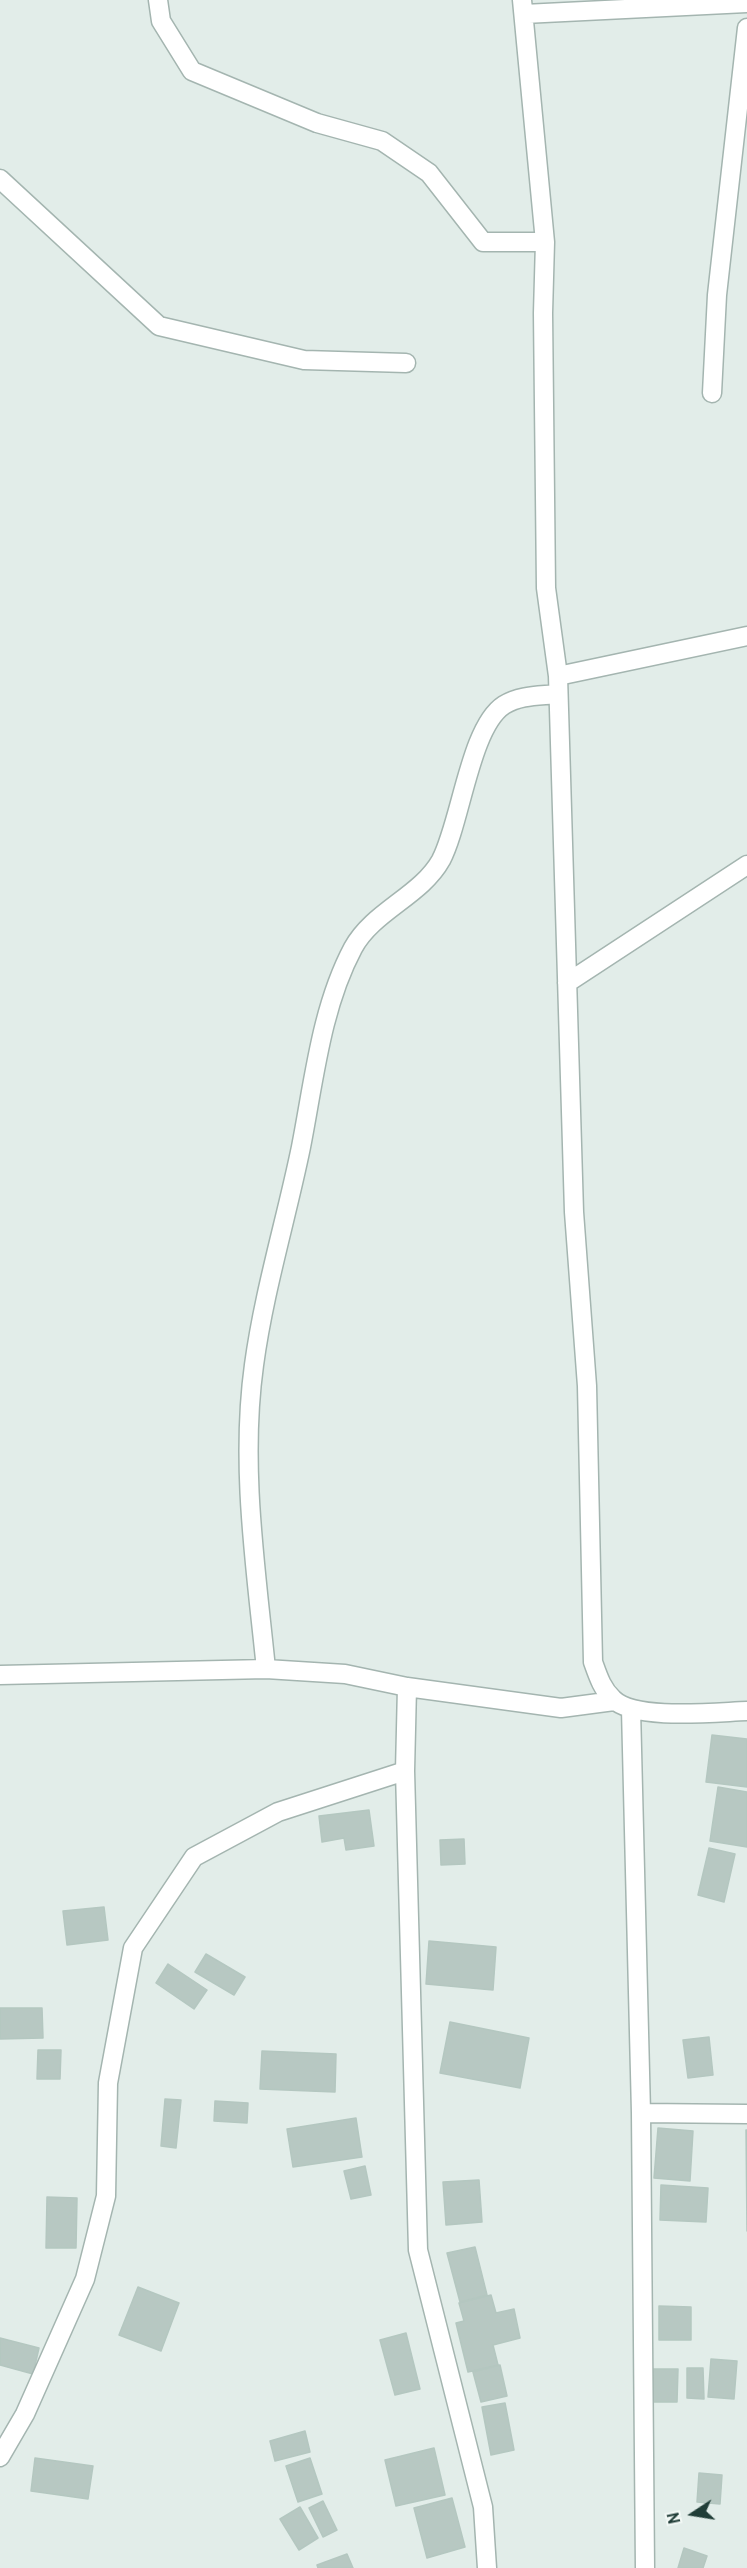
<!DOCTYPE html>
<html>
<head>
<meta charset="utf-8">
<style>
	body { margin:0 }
	#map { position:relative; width:747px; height:2568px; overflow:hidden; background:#e2ede9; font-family:Overpass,sans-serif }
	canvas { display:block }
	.north { position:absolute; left:663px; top:2484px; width:60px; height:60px; -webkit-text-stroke:4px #f3f9f6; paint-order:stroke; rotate:258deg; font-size:16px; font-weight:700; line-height:24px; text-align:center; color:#213e38 }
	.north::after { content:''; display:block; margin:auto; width:21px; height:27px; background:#213e38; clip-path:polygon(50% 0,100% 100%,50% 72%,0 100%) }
</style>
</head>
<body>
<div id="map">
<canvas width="747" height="2568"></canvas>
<div class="north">N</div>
</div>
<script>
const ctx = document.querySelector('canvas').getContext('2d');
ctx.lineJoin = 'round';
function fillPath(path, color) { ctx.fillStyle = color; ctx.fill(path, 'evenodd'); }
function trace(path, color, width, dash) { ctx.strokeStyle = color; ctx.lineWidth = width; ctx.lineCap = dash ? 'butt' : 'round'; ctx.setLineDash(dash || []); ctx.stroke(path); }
const building = new Path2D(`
	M712,1735l35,4v48l-41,-5z
	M718,1787l29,5v55l-37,-6z
	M369,1810l5,36 -28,4 -2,-12 -22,4 -3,-26z
	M464,1839l1,25 -24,1 -1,-25z
	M709,1848l26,6 -11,48 -26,-7z
	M104,1907l4,33 -41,5 -4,-34z
	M429,1941l67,6 -3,43 -67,-6z
	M206,1954l39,23 -11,18 -39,-23z
	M168,1964l39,26 -13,19 -38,-26z
	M0,2008h42l1,30 -43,1z
	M450,2022l79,16 -9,50 -80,-15z
	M709,2037l4,38 -25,3 -5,-38z
	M38,2050h23l-1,29h-23z
	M262,2051l74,3 -1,38 -75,-3z
	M165,2099l16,1 -5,48 -15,-2z
	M215,2101l33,2 -1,20 -33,-2z
	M356,2118l6,39 -69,10 -6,-38z
	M658,2128l35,3 -3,50 -36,-3z
	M746,2130h1v101z
	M365,2166l6,29 -20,4 -7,-28z
	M479,2180l3,42 -36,3 -3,-43z
	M661,2185l47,3 -2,34 -46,-2z
	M47,2197l30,1 -1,50h-30z
	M475,2247l12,48 -27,7 -13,-49z
	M138,2287l41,16 -18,48 -42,-16z
	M491,2295l5,18 18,-4 6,29 -27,7 5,20 -30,7 -12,-49 8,-2 -5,-18z
	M659,2306l32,1v33h-32z
	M406,2333l14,56 -25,6 -15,-55z
	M0,2338l39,10 -6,26 -33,-9z
	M711,2359l26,2 -3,38 -26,-2z
	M500,2365l7,31 -26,6 -8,-30z
	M687,2368h16l1,31 -17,-1z
	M651,2369h27l-1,33h-26z
	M505,2403l9,47 -23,5 -9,-48z
	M305,2431l5,21 -35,9 -5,-20z
	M434,2448l11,47 -49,11 -11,-46z
	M35,2458l58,8 -5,33 -57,-8z
	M310,2458l12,36 -24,8 -12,-36z
	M699,2473l23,2 -2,29 -23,-2z
	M452,2498l13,49 -38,11 -13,-50z
	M323,2501l14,29 -14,7 -14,-29z
	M300,2507l18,31 -19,12 -19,-31z
	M684,2548l23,8 -4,12h-25z
	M347,2554l6,14h-35l-1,-3z`);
fillPath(building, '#b7c8c2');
trace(building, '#b4c7c0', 1.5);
const minor = new Path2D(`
	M158,0l3,21 31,50 125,52 65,18 47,32 54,69h62
	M522,0l23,242 -2,71 3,275 12,88 16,536 13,174 6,276c5,14 9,27 20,37 22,22 103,13 134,12
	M524,14l223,-11
	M0,179l159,147 145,34 102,3
	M712,393l5,-98 30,-267
	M558,676l189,-40
	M567,983l180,-118
	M266,1669c-10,-100 -26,-203 -12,-304 10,-74 32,-145 47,-218 13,-66 20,-139 52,-199 20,-37 68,-52 88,-88 20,-38 29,-133 63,-155 16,-10 35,-9 53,-11
	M0,1675l266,-6 79,5 62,13 154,21 53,-7
	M407,1687l-2,84 13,479 65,257 4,61
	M631,1709l10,404 4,455
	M641,2113l106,1
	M0,2457l25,-43 60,-135 21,-83 2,-113 25,-135 61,-91 84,-45 127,-41`);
trace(minor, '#a4b5b0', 21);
trace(minor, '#fff', 18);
</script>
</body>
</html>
